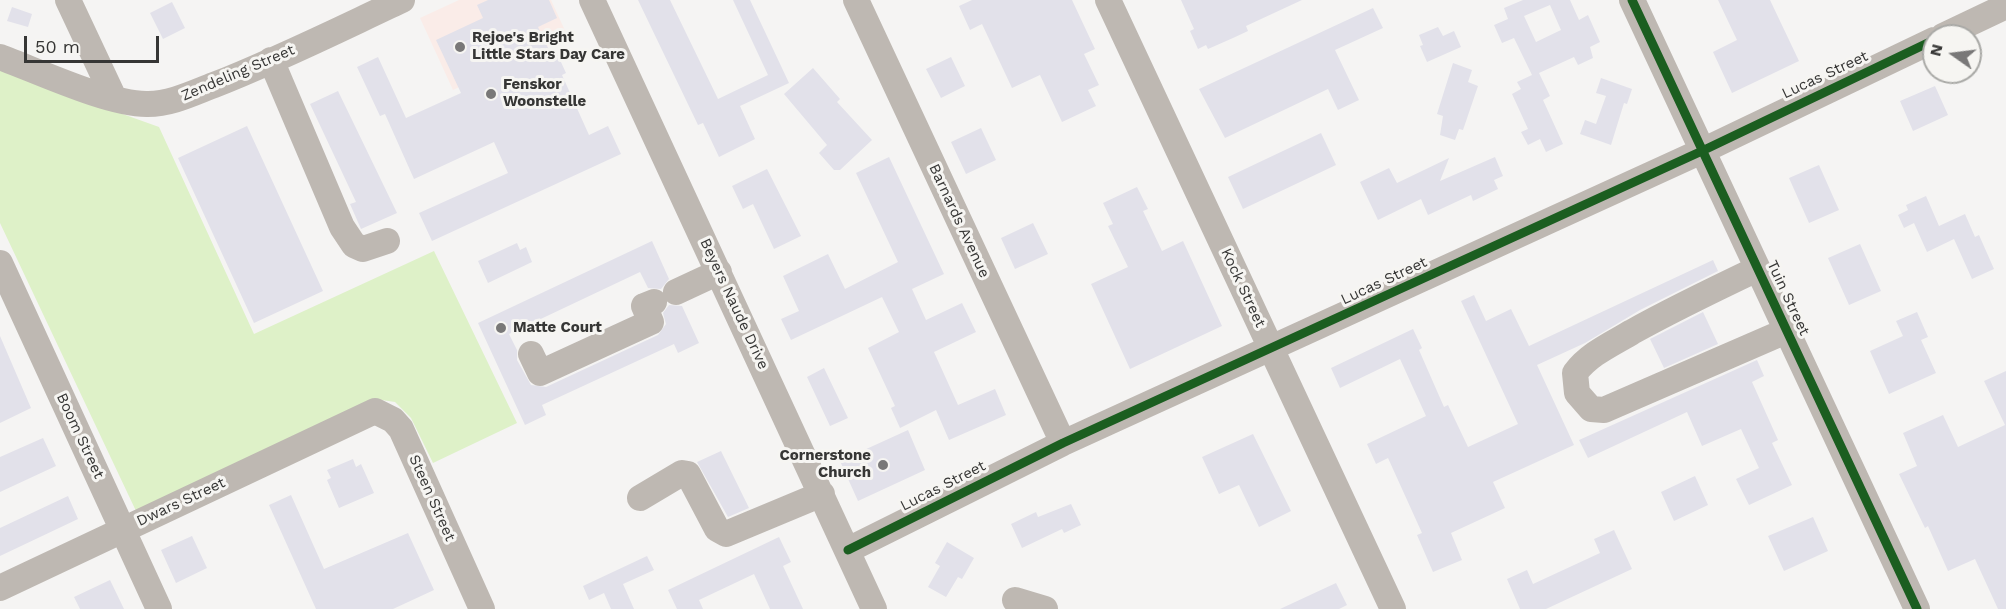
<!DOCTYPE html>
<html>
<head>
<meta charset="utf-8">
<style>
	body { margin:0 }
	#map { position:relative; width:2006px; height:609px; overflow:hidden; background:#f5f4f3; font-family:"Work Sans",sans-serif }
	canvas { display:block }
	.north { position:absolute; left:1922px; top:24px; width:60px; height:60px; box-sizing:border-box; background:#f6f5f2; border:2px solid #a9a9a6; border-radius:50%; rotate:284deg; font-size:16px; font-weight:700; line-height:24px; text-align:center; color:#363635 }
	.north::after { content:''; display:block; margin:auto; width:21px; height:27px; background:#797878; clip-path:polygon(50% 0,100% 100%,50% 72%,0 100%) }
	.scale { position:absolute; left:24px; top:36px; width:135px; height:27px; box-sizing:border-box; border:3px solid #363635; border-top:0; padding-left:8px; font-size:18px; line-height:21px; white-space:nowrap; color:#363635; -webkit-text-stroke:4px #f6f5f2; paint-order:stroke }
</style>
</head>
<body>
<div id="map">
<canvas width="2006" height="609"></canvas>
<div class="north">N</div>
<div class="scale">50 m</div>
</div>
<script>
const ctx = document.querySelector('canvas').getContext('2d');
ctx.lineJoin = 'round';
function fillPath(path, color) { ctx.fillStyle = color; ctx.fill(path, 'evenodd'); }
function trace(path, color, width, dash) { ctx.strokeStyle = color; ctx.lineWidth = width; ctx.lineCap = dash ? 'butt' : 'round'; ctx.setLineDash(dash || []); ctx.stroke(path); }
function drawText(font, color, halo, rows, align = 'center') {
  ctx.font = font + ' "Work Sans",sans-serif'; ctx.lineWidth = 6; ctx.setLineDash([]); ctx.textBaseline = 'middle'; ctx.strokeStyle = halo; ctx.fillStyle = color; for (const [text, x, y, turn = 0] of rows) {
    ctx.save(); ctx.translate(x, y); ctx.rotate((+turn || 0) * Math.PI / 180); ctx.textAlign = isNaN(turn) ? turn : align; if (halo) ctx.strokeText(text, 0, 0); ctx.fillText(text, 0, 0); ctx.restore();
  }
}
fillPath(new Path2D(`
	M459,0h92l17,37 -115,53 -33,-72z`), '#faece8');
fillPath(new Path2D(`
	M0,70l159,57 95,207 180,-83 83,172 -84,40 -22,-45 -16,-16 -20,-3 -239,112 -136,-288z`), '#def1c8');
fillPath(new Path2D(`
	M488,0h61l8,18 -19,9 12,25 5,-3 11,24 -4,2 27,60 19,-9 13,28 -189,87 -13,-28 89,-40 -14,-31 -80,37 -29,-65 -5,2 -23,-49 21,-10 28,61 55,-25 -25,-53 47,-22 -6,-13z
	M638,0h32l48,99 50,-24 -35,-75h17l39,83 -49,23 15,33 -36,18 -16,-34 -5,2z
	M972,0h100l23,49 -11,5 15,31 -11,5 8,16 -34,16 -22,-47 -28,13 -30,-64 -12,6 -11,-24z
	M1181,0h121l-56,26 2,5 -15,7 -25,11 -2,-4 -8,4 -8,-18 4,-2z
	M1523,0h47l9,20 9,-5 12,27 -10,5 3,11 -15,7 -4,-8 -35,16 11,23 -7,4 20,44 -17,8 -6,-13 -12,6 -7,-13 7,-3 -16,-35 9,-5 -4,-7 15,-7 -18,-37 -12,5 -8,-18 14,-6 -4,-11zM1550,5l11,25 -25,12 -12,-26z
	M1718,0h52l29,61 -67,32 -19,-41 24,-12z
	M172,2l13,26 -22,11 -13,-26z
	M12,7l20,7 -4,13 -21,-6z
	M1373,8l10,20 -48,22 24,50 -21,10 -10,-21 -103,49 -26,-49z
	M1438,27l5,9 11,-5 7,16 -34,15 -7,-16 3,-1 -4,-10z
	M951,57l14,29 -24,12 -15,-29z
	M1453,63l19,7 -4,12 10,4 -15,44 -4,-1 -4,11 -15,-5 3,-19 -6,-2z
	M813,68l27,31 -3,3 35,38 -32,30h-6l-15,-17 8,-8 -43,-51z
	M1601,78l31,11 -5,15 -3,-1 -13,42 -31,-11 5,-14 11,4 10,-28 -10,-3z
	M1935,86l13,29 -35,16 -13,-30z
	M338,91l59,122 -36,16 -11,-25 6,-2 -46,-98z
	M247,126l76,165 -69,32 -76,-165z
	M981,128l15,32 -30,14 -15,-32z
	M1321,133l15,32 -93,44 -15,-32z
	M889,157l55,117 -32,15 14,31 36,-17 14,29 -42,20 24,53 37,-16 11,26 -57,25 -13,-30 -36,18 -9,-20 4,-2 -27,-58 31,-16 -17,-35 -91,43 -10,-21 18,-8 -16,-35 45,-22 17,35 53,-27 -42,-89z
	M1495,157l8,19 -9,4 4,9 -25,12 -2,-6 -43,20 -7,-16 -43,21 -18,-38 29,-14 8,15 52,-25 -9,23z
	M1819,165l20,45 -30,13 -20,-45z
	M767,169l34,67 -27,13 -21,-45 -10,5 -11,-23z
	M1137,187l11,22 -5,2 19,40 21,-10 39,85 -92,43 -39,-85 37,-17 -20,-41 5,-2 -10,-21z
	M1926,196l13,30 26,-12 10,23 4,-2 15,34 -22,10 -18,-40 -27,13 -13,-29 -10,5 -6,-13 10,-5 -2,-5z
	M1033,223l15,31 -33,15 -14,-31z
	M652,241l17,38 -8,10 -13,-1 -8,-16 -131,62 8,16v10l14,25 15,2 112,-52 8,-11 -3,-11 6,-8 13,1 17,37 -21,10 -4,-9 -132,61 4,10 -21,10 -47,-102z
	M517,243l3,7 6,-3 6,15 -44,21 -10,-22z
	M1860,244l21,47 -32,14 -21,-47z
	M1713,260l5,11 -78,39 -55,33 -48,22 37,80 -81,37 12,26 -54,25 11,27 -29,12 -16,-37 5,-2 -34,-75 -12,6 -9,-20 59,-28 -26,-57 -60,29 -9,-20 82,-39 9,19 -3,2 25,57 4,-2 20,42 50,-23 -57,-123 13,-6 12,26 25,-12 18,37z
	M1703,312l15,32 -54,24 -14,-29z
	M1917,312l11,25 -7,3 15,33 -47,21 -19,-43 33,-15 -7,-15z
	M0,336l31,72 -31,15z
	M1757,360l7,16 -12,6 26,58 -6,3 20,42 -43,20 -13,-26 23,-11 -18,-39 -39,17 -15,-34 -99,46 -9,-18z
	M824,368l24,50 -18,8 -23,-49z
	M2006,371v238h-8l-23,-50 -27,12 -20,-45 -3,2 -26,-54 18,-8 -14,-33 40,-18 15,32 47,-22 -21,-44z
	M908,430l17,40 -67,31 -18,-40z
	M1253,434l38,77 -32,16 -20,-42 -20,9 -17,-37z
	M43,438l13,28 -56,26v-35z
	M721,451l28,57 -21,9 -31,-55z
	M353,459l3,8 5,-3 13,29 -35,15 -12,-28 4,-2 -4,-8z
	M1695,476l13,29 -34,16 -13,-29z
	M291,495l33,74 84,-36 26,57 -41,19h-77l-47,-104z
	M68,496l10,23 -78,37v-28z
	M1071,504l10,21 -17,8 -2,-4 -40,19 -11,-24 25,-12 2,5z
	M1813,517l15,34 -44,20 -16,-35z
	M1614,530l18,39 -86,40h-26l-13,-30 20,-9 6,14 67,-31 -6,-14z
	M192,536l15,32 -31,15 -15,-33z
	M779,537l12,25 -8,4 20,43h-33l-16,-35 -55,26 4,9h-26l-9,-19z
	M947,542l27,16 -12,21 -4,-2 -12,20 -18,-10 12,-21 -5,-3z
	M647,556l7,14 -31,14 11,25h-23l-7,-16 -15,7 -6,-14z
	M110,580l14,29h-44l-6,-12z
	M1336,583l11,22 -8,4h-59z`), '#e2e1ea');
trace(new Path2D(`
	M68,0l46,98
	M592,0l282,609
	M856,0l207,443
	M1108,0l285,609
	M1632,0l285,609
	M1943,36l63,-30
	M0,57c38,14 110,48 148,47 23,0 45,-11 66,-19 64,-25 126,-56 188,-85
	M271,60l71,167 12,18 9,4 24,-8
	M0,263l159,346
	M1757,269c-42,20 -84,40 -125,63 -20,12 -43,22 -57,41l2,20 14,16 13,1 182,-79
	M676,292l43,-20
	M531,354l9,19 111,-51 -7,-16 10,-4
	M640,498l42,-25 6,1 29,55 9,5 96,-40
	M848,550l215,-107 639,-292 232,-111
	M0,588l375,-177 18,9 8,9 81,180
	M1015,600l30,9`), '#beb8b2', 26);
trace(new Path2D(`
	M1632,0l285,609
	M848,550l215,-107 639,-292 232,-111`), '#1b5e20', 9);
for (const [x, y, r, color] of [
	[460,47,6,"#797878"],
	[491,94,6,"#797878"],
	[501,328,6,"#797878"],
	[883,465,6,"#797878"]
]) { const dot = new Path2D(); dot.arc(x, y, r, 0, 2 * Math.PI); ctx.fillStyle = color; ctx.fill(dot); trace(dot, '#f6f5f2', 2); }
drawText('bold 15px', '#363635', '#f6f5f2', [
	["Rejoe's Bright",472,38],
	["Little Stars Day Care",472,55],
	["Fenskor",503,85],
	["Woonstelle",503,102],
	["Matte Court",513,328],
	["Cornerstone",871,456,"right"],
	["Church",871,473,"right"]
], 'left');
drawText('15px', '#363635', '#f6f5f2', [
	["Zendeling Street",238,73,-23],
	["Lucas Street",1825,75,-25],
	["Barnards Avenue",959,221,65],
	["Lucas Street",1384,281,-25],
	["Kock Street",1243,288,65],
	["Tuin Street",1788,298,65],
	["Beyers Naude Drive",734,304,65],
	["Boom Street",80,436,65],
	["Lucas Street",943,486,-27],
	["Steen Street",432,498,66],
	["Dwars Street",181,502,-25]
]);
</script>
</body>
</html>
